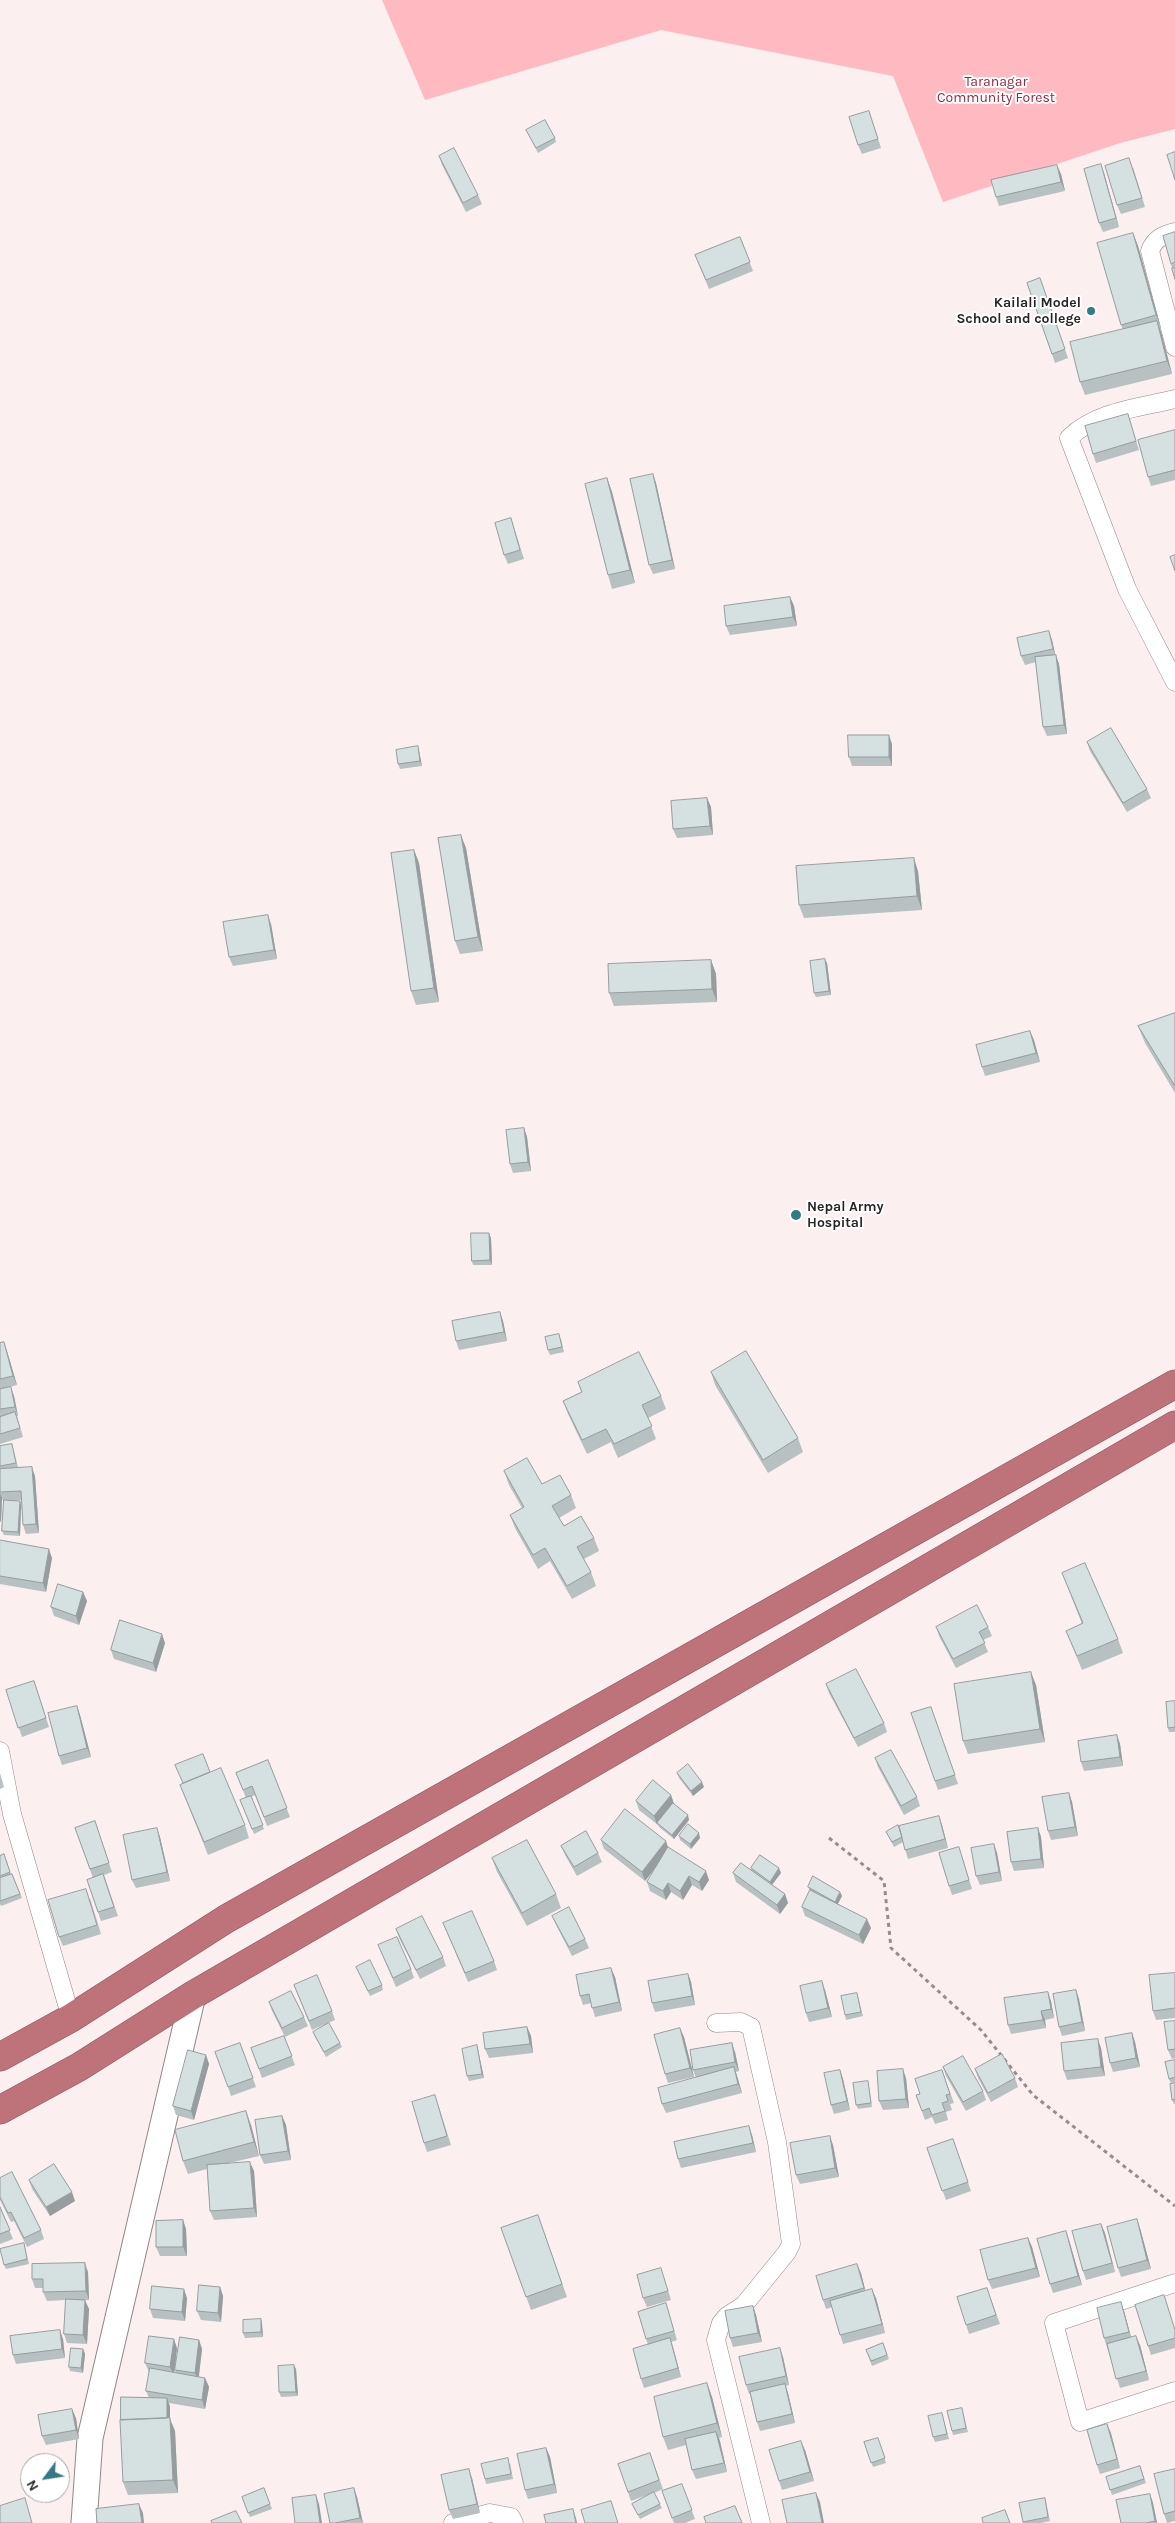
<!DOCTYPE html>
<html>
<head>
<meta charset="utf-8">
<style>
	body { margin:0 }
	#map { position:relative; width:1175px; height:2523px; overflow:hidden; background:#fbeff0; font-family:Karla,sans-serif }
	canvas { display:block }
	.north { position:absolute; left:20px; top:2453px; width:50px; height:50px; box-sizing:border-box; background:#fff; border:1px solid #a9a7a8; border-radius:50%; rotate:239deg; font-size:14px; font-weight:700; line-height:20px; text-align:center; color:#282425 }
	.north::after { content:''; display:block; margin:auto; width:18px; height:22px; background:#337b84; clip-path:polygon(50% 0,100% 100%,50% 72%,0 100%) }
</style>
</head>
<body>
<div id="map">
<canvas width="1175" height="2523"></canvas>
<div class="north">N</div>
</div>
<script>
const ctx = document.querySelector('canvas').getContext('2d');
ctx.lineJoin = 'round';
function fillPath(path, color) { ctx.fillStyle = color; ctx.fill(path, 'evenodd'); }
function trace(path, color, width, dash) { ctx.strokeStyle = color; ctx.lineWidth = width; ctx.lineCap = dash ? 'butt' : 'round'; ctx.setLineDash(dash || []); ctx.stroke(path); }
function drawText(font, color, halo, rows, align = 'center') {
  ctx.font = font + ' Karla,sans-serif'; ctx.lineWidth = 4; ctx.setLineDash([]); ctx.textBaseline = 'middle'; ctx.strokeStyle = halo; ctx.fillStyle = color; for (const [text, x, y, turn = 0] of rows) {
    ctx.save(); ctx.translate(x, y); ctx.rotate((+turn || 0) * Math.PI / 180); ctx.textAlign = isNaN(turn) ? turn : align; if (halo) ctx.strokeText(text, 0, 0); ctx.fillText(text, 0, 0); ctx.restore();
  }
}
fillPath(new Path2D(`
	M382,0h793v129l-55,14 -177,59 -50,-126 -232,-46 -236,70z`), '#febac0');
const street = new Path2D(`
	M1175,232c-12,3 -21,7 -25,19l25,96
	M1175,399c-36,9 -79,12 -106,39l58,151 48,93
	M0,1751l12,63 59,204
	M716,2023l25,-1 10,5 26,115 14,102 -4,8 -43,53 -17,11 -6,7 -5,17 45,183
	M1175,2283l-121,40 26,99 95,-31
	M453,2523l37,-10 21,4 3,6`);
const secondary = new Path2D(`
	M84,2523l6,-85 103,-443`);
const highway = new Path2D(`
	M0,2057l71,-39 155,-99 949,-535
	M0,2110l79,-43 114,-72 982,-570`);
trace(street, '#918787', 19);
trace(secondary, '#918787', 27);
trace(highway, '#8a575d', 29);
trace(new Path2D(`
	M829,1838l55,43 7,67 90,82 52,65 142,111`), '#958d8e', 3, [4, 4]);
trace(street, '#fff', 18);
trace(secondary, '#fff', 25);
trace(highway, '#be737b', 28);
fillPath(new Path2D(`
	M872,120l9,28 -19,6 -4,-9z
	M526,130l29,8 1,4 -18,11z
	M439,156l39,39 4,9 -16,8 -24,-47z
	M1133,167l12,40 -24,7 -4,-9z
	M1104,173l15,54 -16,5 -4,-9z
	M1061,174l4,17 -66,15 -3,-9z
	M1175,232v47l-4,-15z
	M1133,233l5,13 23,82h-1l2,7 10,39 -87,21 -5,-13 43,-52 -2,-5z
	M740,237l13,34 -44,18 -14,-34z
	M1040,278l28,80 -13,5 -28,-80z
	M1128,414l11,36 -43,13 -3,-9z
	M1175,430v50l-24,6 -3,-9z
	M653,474l3,9 19,86 -22,5 -4,-9z
	M607,478l5,14 23,91 -23,6 -4,-14z
	M511,518l13,41 -16,5 -4,-9z
	M790,597l4,9 3,20 -67,9 -4,-9z
	M1052,640l3,15 4,9 8,70 -20,2 -4,-9 -7,-65 -11,3 -4,-9z
	M1087,742l60,47 4,9 -24,14 -37,-61z
	M892,744v22h-40l-3,-9z
	M419,751l3,15 -22,3 -2,-5z
	M707,798l4,9 2,28 -36,3 -4,-9z
	M466,848l17,103 -23,3 -5,-13z
	M414,850l5,13 20,139 -23,3 -5,-14z
	M918,871l4,39 -118,8 -5,-13z
	M271,924l6,35 -44,7 -4,-9z
	M711,960l5,14 1,28 -103,4 -5,-13z
	M827,963l4,32 -15,2 -2,-4z
	M1175,1013v80l-30,-50 -7,-17z
	M1030,1031l10,31 -55,14 -3,-9z
	M524,1128l3,9 4,34 -18,2 -3,-9z
	M491,1238l1,27h-19l-1,-4z
	M500,1312l3,9 4,20 -48,9 -3,-9z
	M561,1339l3,13 -14,3 -2,-5z
	M4,1342l13,43 -11,3 8,8 4,20h-1l6,21 -23,7v-101z
	M711,1372l87,66 5,14 -35,21 -53,-88z
	M578,1382l83,14 5,13 -18,9 8,21 -38,19 -7,-16 -24,12 -19,-40 -5,-13 18,-9z
	M12,1444l6,23 -6,1 23,8 4,57 -13,1 -3,-9 -2,-25 -10,1h9l1,5 -1,30 -16,-1 -2,-4 2,-30h-1l-1,-3 -1,24h-1v-76z
	M504,1471l67,24 5,13 -17,10 5,8 30,12 5,13 -15,8 7,13 5,14 -24,13 -22,-38 -12,8 -23,-41 -5,-13 12,-7 -13,-23z
	M0,1540l52,18 -6,34 -46,-8z
	M1062,1573l56,66 5,14 -41,17 -16,-39 16,-7z
	M83,1592l4,9 -8,24 -25,-9 -3,-9z
	M936,1627h52l4,9 -9,4 5,12 -32,16 -17,-32z
	M165,1643l-9,29 -42,-13 -3,-9z
	M34,1681l15,46 -27,10 -16,-47z
	M826,1684l58,39 3,9 -29,15 -29,-54z
	M1036,1685l9,57 -77,12 -5,-13z
	M1175,1701v31h-6l-1,-4z
	M77,1706l3,9 11,42 -29,8 -3,-9z
	M931,1707l27,77 -20,6 -27,-77z
	M1117,1735l3,9 3,22 -39,5 -3,-9z
	M875,1758l42,39 3,9 -16,9 -26,-48z
	M268,1760l22,57 -23,9 -12,-31 -4,2 13,32 -10,5 -14,-34 6,-2 -10,-25z
	M210,1772l35,53 4,13 -41,17 -28,-70z
	M0,1773l4,14 -4,2z
	M677,1773l27,14 -11,9 -14,-18z
	M1069,1793l3,9 6,34 -27,4 -3,-9z
	M671,1795l3,9 15,16 -15,19 -15,-12 -1,-2 -19,-15 -3,-9z
	M939,1816l3,9 6,23 -40,11 -5,-17 -9,5 -8,-15 14,-3z
	M95,1821l17,51 -8,3 14,41 -17,5 -14,-41 6,-2 -18,-50z
	M1038,1828l3,9 3,31 -30,3 -3,-9z
	M679,1836l21,2 -9,11 -11,-9z
	M160,1837l10,44 -34,7 -4,-8z
	M601,1840l68,8 40,32 -7,11 -10,-6 -9,15 -12,-8 -5,8 -16,-9 -3,-9 9,-15 -11,14 -41,-32z
	M994,1844l3,9 5,28 -22,4 -4,-9z
	M561,1846l37,7 4,9 -25,14 -12,-21z
	M4,1854l7,20h1l10,24 -21,8 -1,-2v-48z
	M962,1856l10,33 -20,6 -3,-9z
	M492,1858l64,36 5,14 -34,18 -30,-54z
	M751,1868l30,5 -9,12 13,9 3,9 -8,11 -44,-32 -3,-9 18,-3z
	M808,1887l32,5 2,4 -4,8 33,24 -8,16 -58,-28 -3,-9 8,-16z
	M90,1898l11,36 -38,12 -4,-9z
	M552,1916l33,23 4,9 -17,8 -16,-31z
	M443,1923l51,38 3,9 -29,12z
	M396,1929l47,28 3,9 -26,13 -21,-41z
	M378,1945l33,24 3,9 -18,9z
	M356,1967l26,18 1,5 -13,6z
	M1175,1973v45l-19,2 -3,-9z
	M688,1974l3,8 4,23 -40,7 -3,-9z
	M615,1977l7,34 -27,6 -4,-14 -8,2 -3,-9z
	M294,1985l38,26 3,9 -23,10z
	M825,1990l7,27 -23,5 -3,-9z
	M1076,1990l3,9 6,32 -23,5 -3,-9z
	M857,1993l6,23 -17,4 -1,-5z
	M1051,2001l3,17 -9,2 1,8 -35,6 -3,-9z
	M269,2002l35,15 4,9 -23,11 -13,-26z
	M1175,2021v37l-3,1 -4,-9z
	M527,2027l4,9 2,17 -44,5 -4,-9z
	M313,2032l27,11 2,4 -16,10 -11,-20z
	M1132,2033l3,9 5,25 -27,5 -3,-9z
	M284,2036l11,29 -33,13 -11,-30z
	M684,2037l10,40 -26,6 -3,-9z
	M240,2043l16,44 -25,9 -3,-9z
	M477,2045l1,5 6,28 -15,3 -2,-5z
	M1101,2048l4,28 -38,4 -3,-9z
	M735,2052l4,19 -3,1 6,21 -76,20 -4,-9 34,-26 -3,-8z
	M206,2055l3,9 -15,56 -18,-5 -3,-9z
	M1175,2060v22l-4,1 -2,-4z
	M943,2067l40,24 3,9 -20,11 -20,-35z
	M975,2069l40,9 3,9 -27,15 -13,-24z
	M840,2070l3,9 7,31 -16,4 -3,-9z
	M942,2070l12,33 -4,1 2,6 -6,2 2,8 -13,4 -3,-7 -7,3 -9,-25 4,-1z
	M906,2078l3,30 -26,2 -4,-9z
	M1175,2083v21h-1l-2,-4z
	M869,2086l3,21 -14,2 -2,-4z
	M438,2104l13,41 -24,7 -3,-9z
	M282,2116l4,9 5,35 -27,4 -4,-9z
	M251,2125l8,31 -30,7 25,8 3,46 -43,3 -4,-9 -3,-42 -19,5 -5,-13z
	M752,2135l4,17 -75,16 -3,-9z
	M953,2139l18,52 -25,9 -19,-52z
	M833,2145l6,32 -39,7 -4,-9z
	M0,2178l41,52 3,9 -17,8 -13,-26 -3,1 -11,-22z
	M29,2180l46,21 -25,15 -18,-27z
	M0,2207l13,32 -13,5z
	M538,2215l29,82 -36,13 -30,-82z
	M183,2220l3,9 1,27h-27l-4,-9z
	M1101,2224l14,48 -29,8 -3,-9z
	M1140,2228l11,41 -30,8 -3,-9z
	M1028,2238l4,9 8,30 -48,12 -4,-9z
	M1069,2240l13,45 -29,8 -3,-9z
	M24,2243l5,21 -23,5 -2,-4z
	M88,2272l1,28h-8l8,9 -2,35 -20,-1 -3,-9 2,-34 -19,1 -4,-9v-4h-8l-3,-9z
	M861,2273l4,18 11,7 9,35 -42,11 -11,-37 -6,2 -3,-9z
	M664,2277l7,23 -24,7 -4,-9z
	M220,2287l3,9 -2,26 -20,-2 -4,-9z
	M987,2288l13,36 -31,10 -12,-37z
	M187,2298l-2,23 -32,-3 -3,-9z
	M666,2303l11,37 -6,2 10,35 -37,11 -3,-9 7,-34 -10,-33z
	M753,2306l3,9 6,27 -29,5 -3,-9z
	M1124,2311l7,26 9,8 9,35 -29,8 -16,-50z
	M261,2319l1,5 1,13 -18,1 -2,-5z
	M1175,2329v19l-24,7 -3,-9z
	M63,2339l2,19 -49,6 -3,-9z
	M199,2340l3,9 -3,28 6,1 4,9 -4,22 -36,-6 1,4v12l5,12 3,62 -50,2 -5,-13 26,-84 -3,-7 4,-18 -1,-1 -4,-9 32,-15 -3,24 2,1 -1,-3z
	M883,2343l6,16 -17,7 -6,-16z
	M83,2349l2,5 -2,19 -13,-2 -1,-4z
	M783,2357l6,28 -3,1 2,7 7,30 -35,8 -3,-9 -7,-28h-1l-3,-9z
	M296,2369l2,27 -17,1 -2,-5z
	M707,2383l5,14 10,40 -3,1 8,34 -31,7 -4,-9 -6,-25 -18,5 -5,-13z
	M963,2412l5,20 -15,3 -1,-4z
	M943,2417l6,22 -14,3 -2,-5z
	M76,2418l3,21 -33,6 -4,-9z
	M1107,2424l13,44 -20,6 -3,-9z
	M878,2438l8,25 -13,4 -9,-25z
	M546,2448l4,9 7,36 -29,6 -3,-9z
	M805,2450l9,31 -32,9 -3,-9z
	M650,2453l13,36 -9,4 8,15 -22,11 -8,-15 21,-11 -22,8 -13,-37z
	M510,2463l3,16 -27,5 -1,-5z
	M1140,2466l6,17 -34,12 -6,-18z
	M1175,2469v52l-8,2 -3,-9z
	M472,2478l8,35 -27,6 -4,-9z
	M682,2484l13,35 -10,4h-11l-12,-32z
	M264,2488l8,21 -22,8 -8,-20z
	M354,2488l3,9 6,26h-33z
	M1150,2494l3,9 4,20h-36z
	M1046,2502l4,19 -9,2h-18l-4,-20z`), '#b7c1c2');
fillPath(new Path2D(`
	M1101,164l3,9 15,54 -3,-9z
	M1057,165l4,9 4,17 -4,-9z
	M1133,233l5,13 23,82 -5,-13z
	M1157,321l5,14 10,39 -5,-13z
	M653,474l3,9 19,86 -3,-9z
	M607,478l5,14 23,91 -5,-13z
	M790,597l4,9 3,20 -4,-9z
	M1049,631l3,9 4,18 -3,-9z
	M1056,655l3,9 8,70 -3,-9z
	M889,735l3,9v22l-3,-9z
	M418,746l4,20 -2,-5z
	M707,798l4,9 2,28 -3,-9z
	M461,835l5,13 17,103 -5,-14z
	M414,850l5,13 20,139 -5,-14z
	M914,858l4,13 4,39 -5,-14z
	M268,915l3,9 6,35 -3,-9z
	M825,959l2,4 4,32 -2,-4z
	M711,960l5,14 1,28 -5,-13z
	M1030,1031l4,9 6,22 -4,-9z
	M524,1128l3,9 4,34 -3,-9z
	M489,1233l2,5 1,27 -2,-5z
	M500,1312l3,9 4,20 -3,-9z
	M4,1342l3,9 10,34 -4,-9z
	M11,1387l3,9 4,20 -3,-9z
	M32,1467l3,9 4,57 -3,-9z
	M0,1493l2,5 -1,24 -1,-3z
	M20,1501l1,5 -1,30 -2,-4z
	M49,1549l3,9 -6,34 -3,-9z
	M83,1592l4,9 -8,24 -3,-9z
	M162,1634l3,9 -9,29 -3,-9z
	M1031,1672l5,13 9,57 -5,-13z
	M77,1706l3,9 11,42 -4,-9z
	M1117,1735l3,9 3,22 -3,-9z
	M702,1782l2,5 -11,9 -2,-5z
	M1069,1793l3,9 6,34 -3,-9z
	M671,1795l3,9 -16,20 -1,-1v2l-3,-9z
	M688,1815l1,5 -15,19 -2,-4z
	M939,1816l3,9 6,23 -3,-9z
	M157,1828l3,9 10,44 -3,-9z
	M1038,1828l3,9 3,31 -3,-9z
	M699,1833l1,5 -9,11 -1,-5z
	M666,1841l3,9 -24,31 -3,-9z
	M994,1844l3,9 5,28 -3,-9z
	M779,1868l2,5 -10,13 -1,-4z
	M706,1871l3,9 -7,11 -3,-9z
	M689,1876l3,9 -9,15 -3,-9z
	M668,1883l3,9 -5,8 -3,-9z
	M840,1892l2,4 -6,11 -1,-5z
	M785,1894l3,9 -8,11 -3,-9z
	M867,1919l4,9 -8,16 -4,-9z
	M611,1968l4,9 7,34 -3,-9z
	M688,1974l3,8 4,23 -3,-9z
	M822,1981l3,9 7,27 -4,-9z
	M1076,1990l3,9 6,32 -3,-9z
	M1048,1992l3,9 3,17 -3,-9z
	M1041,2011l4,9 1,8 -3,-8z
	M527,2027l4,9 2,17 -3,-9z
	M680,2028l4,9 10,40 -4,-9z
	M1132,2033l3,9 5,25 -4,-9z
	M1098,2039l3,9 4,28 -4,-9z
	M732,2043l3,9 4,19 -4,-9z
	M477,2045l1,5 6,28 -2,-4z
	M206,2055l3,9 -15,56 -3,-9z
	M734,2067l3,9 5,17 -4,-9z
	M903,2069l3,9 3,30 -3,-9z
	M840,2070l3,9 7,31 -3,-9z
	M246,2111l5,14 8,31 -5,-14z
	M282,2116l4,9 5,35 -3,-9z
	M749,2126l3,9 4,17 -3,-9z
	M830,2136l3,9 6,32 -4,-9z
	M250,2162l4,9 3,46 -3,-9z
	M72,2192l3,9 -25,15 -4,-9z
	M1137,2219l3,9 11,41 -4,-9z
	M183,2220l3,9 1,27 -4,-9z
	M1101,2224l4,9 10,39 -3,-9z
	M1066,2231l3,9 13,45 -4,-9z
	M1028,2238l4,9 8,30 -4,-9z
	M85,2263l3,9 1,28 -3,-9z
	M857,2264l4,9 6,24 -3,-9z
	M220,2287l3,9 -2,26 -3,-9z
	M184,2289l3,9 -2,23 -3,-9z
	M872,2289l4,9 9,35 -3,-9z
	M85,2300l4,9 -2,35 -4,-9z
	M1121,2302l3,9 8,30 -3,-9z
	M753,2306l3,9 6,27 -4,-9z
	M261,2319l1,5 1,13 -2,-5z
	M60,2330l3,9 2,19 -3,-9z
	M1136,2336l4,9 9,35 -3,-9z
	M670,2338l3,9 8,30 -3,-9z
	M174,2339l3,9 -3,28 -4,-9z
	M199,2340l3,9 -4,33 -3,-9z
	M780,2348l3,9 6,28 -3,-9z
	M83,2349l2,5 -2,19 -2,-5z
	M294,2365l2,4 2,27 -2,-4z
	M205,2378l4,9 -4,22 -3,-9z
	M707,2383l5,14 10,40 -5,-14z
	M785,2384l3,9 7,30 -3,-9z
	M167,2398l3,9v12l5,12 3,62 -5,-13 -6,-59z
	M72,2409l4,9 3,21 -3,-9z
	M1107,2424l4,9 9,35 -3,-9z
	M716,2432l4,9 7,31 -3,-9z
	M801,2441l4,9 9,31 -4,-9z
	M546,2448l4,9 7,36 -3,-9z
	M469,2469l3,9 8,35 -3,-9z
	M354,2488l3,9 6,26 -3,-5z
	M816,2493l4,9 4,21h-2z
	M1150,2494l3,9 4,20h-1l-1,-2z
	M316,2495l3,9 3,19h-2z
	M139,2504l4,9 1,10h-2z
	M573,2509l3,9 1,5h-1z`), '#959d9e');
const building = new Path2D(`
	M869,111l9,28 -20,6 -9,-28z
	M545,120l10,18 -19,10 -10,-18z
	M454,148l24,47 -15,8 -24,-47z
	M1175,152v28l-8,-25z
	M1129,158l13,40 -25,7 -12,-39z
	M1101,164l15,54 -17,5 -15,-54z
	M1057,165l4,17 -65,15 -5,-17z
	M1175,232v30l-4,2 -8,-28z
	M1133,233l23,82 -35,10 -24,-82z
	M740,237l10,25 -44,18 -11,-25z
	M1172,268h3v11z
	M1040,278l25,71 -13,5 -25,-71z
	M1157,321l10,40 -87,21 -10,-40z
	M1128,414l8,27 -43,13 -8,-28z
	M1175,430v40l-27,7 -10,-37z
	M653,474l19,86 -23,5 -19,-86z
	M607,478l23,92 -22,5 -23,-91z
	M511,518l9,32 -16,5 -9,-32z
	M1175,555v16l-5,-14z
	M790,597l3,20 -67,9 -2,-20z
	M1049,631l4,18 -32,7 -4,-18z
	M1056,655l8,70 -21,2 -8,-70z
	M1111,728l36,61 -24,14 -36,-61z
	M848,735h41v22h-40z
	M418,746l2,15 -22,3 -2,-14z
	M707,798l3,28 -37,3 -2,-28z
	M461,835l17,102 -23,4 -17,-103z
	M414,850l20,138 -23,3 -20,-138z
	M914,858l3,38 -118,9 -3,-39z
	M268,915l6,35 -45,7 -6,-35z
	M825,959l4,32 -15,2 -4,-32z
	M711,960l1,29 -103,4 -1,-29z
	M1175,1013v73l-37,-60z
	M1030,1031l6,22 -54,14 -6,-22z
	M524,1128l4,34 -18,2 -4,-34z
	M471,1233h18l1,27 -18,1z
	M500,1312l4,20 -48,9 -4,-20z
	M559,1334l3,13 -14,3 -3,-13z
	M4,1342l9,34 -13,3v-36z
	M746,1351l52,87 -35,22 -52,-88z
	M639,1352l22,44 -19,9 10,21 -38,18 -8,-15 -24,11 -19,-39 19,-9 -4,-10z
	M11,1387l4,20 -15,2v-20z
	M15,1412l5,16 -20,6v-17z
	M12,1444l4,19 -16,3v-20z
	M527,1458l15,26 18,-9 11,20 -19,11 12,20 17,-10 13,22 -17,9 14,25 -24,14 -22,-38 -12,7 -23,-40 14,-8 -20,-36z
	M32,1467l4,57 -13,1 -2,-34 -21,1v-23z
	M4,1500l16,1 -2,31 -16,-1z
	M0,1540l49,9 -6,34 -43,-7z
	M1085,1563l33,76 -41,17 -11,-25 17,-8 -21,-50z
	M58,1584l25,8 -7,24 -25,-9z
	M977,1605l11,22 -9,5 6,11 -32,16 -17,-32z
	M120,1620l42,14 -9,29 -42,-13z
	M856,1669l28,54 -30,15 -28,-54z
	M1031,1672l9,57 -77,12 -9,-57z
	M34,1681l12,37 -28,10 -12,-38z
	M1175,1701v26l-7,1 -2,-26z
	M77,1706l10,42 -28,8 -11,-43z
	M931,1707l24,68 -20,6 -24,-68z
	M1117,1735l3,22 -39,5 -3,-21z
	M891,1750l26,47 -16,9 -26,-48z
	M203,1754l7,18 -27,11 -8,-18z
	M268,1760l19,48 -23,9 -12,-31 -9,4 -7,-17z
	M688,1764l14,18 -11,9 -14,-18z
	M221,1768l24,57 -41,17 -24,-57z
	M653,1780l18,15 -17,21 -18,-15z
	M1069,1793l6,34 -27,4 -6,-34z
	M251,1796l12,29 -11,4 -12,-29z
	M673,1803l15,12 -16,20 -15,-12z
	M625,1809l41,32 -24,31 -41,-32z
	M939,1816l6,23 -40,11 -6,-24z
	M95,1821l14,42 -19,6 -15,-41z
	M688,1824l11,9 -9,11 -11,-8z
	M898,1825l4,12 -10,5 -6,-10z
	M157,1828l10,44 -35,8 -9,-45z
	M1038,1828l3,31 -30,3 -4,-30z
	M586,1831l12,22 -24,14 -13,-21z
	M527,1840l29,54 -34,19 -30,-55z
	M994,1844l5,28 -23,4 -5,-28z
	M668,1847l38,24 -7,11 -10,-6 -9,15 -12,-8 -5,8 -16,-9z
	M959,1847l10,33 -20,6 -10,-33z
	M4,1854l6,18 -10,4v-20z
	M760,1855l19,13 -9,14 -19,-14z
	M741,1863l44,31 -8,11 -44,-32z
	M12,1874l8,20 -20,7v-23z
	M103,1874l11,33 -16,5 -11,-32z
	M813,1876l27,16 -5,10 -27,-15z
	M86,1889l11,36 -38,12 -11,-37z
	M810,1890l57,29 -8,16 -57,-28z
	M569,1907l16,32 -16,8 -17,-31z
	M472,1911l22,50 -29,12 -22,-50z
	M422,1916l21,41 -27,13 -20,-41z
	M397,1937l14,32 -18,9 -15,-33z
	M370,1960l12,25 -14,6 -12,-24z
	M611,1968l8,34 -27,6 -3,-14 -9,2 -4,-21z
	M1175,1973v35l-22,3 -4,-36z
	M688,1974l4,22 -40,7 -4,-22z
	M317,1975l15,36 -23,10 -15,-36z
	M822,1981l6,27 -22,5 -6,-27z
	M1076,1990l6,32 -23,5 -6,-33z
	M291,1991l13,26 -22,11 -13,-26z
	M1048,1992l3,17 -10,2 2,9 -35,5 -4,-27z
	M857,1993l4,19 -16,3 -4,-19z
	M1175,2021v28l-7,1 -4,-28z
	M329,2023l11,20 -16,9 -11,-20z
	M527,2027l3,17 -45,5 -2,-16z
	M680,2028l10,40 -25,6 -11,-39z
	M1132,2033l4,25 -26,5 -5,-25z
	M284,2036l8,20 -33,13 -8,-21z
	M1098,2039l3,28 -37,4 -3,-28z
	M240,2043l13,35 -25,9 -13,-35z
	M732,2043l3,19 -42,8 -3,-20z
	M477,2045l5,29 -15,2 -5,-27z
	M188,2050l18,5 -15,56 -18,-5z
	M1002,2054l13,24 -27,15 -13,-24z
	M963,2056l20,35 -20,11 -20,-35z
	M1175,2060v17l-6,2 -4,-17z
	M734,2067l4,17 -76,20 -4,-16z
	M903,2069l3,30 -27,2 -2,-30z
	M840,2070l7,31 -16,4 -7,-32z
	M942,2070l8,24 -4,1 2,6 -6,2 3,8 -13,4 -3,-7 -7,3 -6,-16 4,-1 -5,-15z
	M868,2081l3,22 -15,2 -3,-22z
	M1175,2083v16l-3,1 -2,-16z
	M435,2095l12,41 -23,7 -12,-41z
	M246,2111l8,31 -71,19 -8,-31z
	M282,2116l6,35 -28,4 -5,-35z
	M749,2126l4,17 -75,16 -4,-17z
	M830,2136l5,32 -39,7 -6,-32z
	M953,2139l15,43 -26,9 -15,-43z
	M250,2162l4,46 -44,3 -3,-46z
	M54,2164l18,28 -26,15 -17,-27z
	M12,2172l29,58 -17,8 -13,-26 -3,1 -8,-16v-19z
	M0,2207l10,23 -10,4z
	M538,2215l24,69 -36,13 -25,-69z
	M1137,2219l10,41 -29,8 -11,-41z
	M183,2220v27h-27v-26z
	M1101,2224l11,39 -29,8 -11,-40z
	M1066,2231l12,45 -28,8 -13,-45z
	M1028,2238l8,30 -48,12 -8,-30z
	M24,2243l3,16 -23,6 -4,-16z
	M85,2263l1,28 -43,1v-13h-11v-15z
	M857,2264l7,24 -41,12 -7,-24z
	M661,2268l7,23 -25,7 -6,-23z
	M199,2285l21,2 -2,26 -21,-2z
	M152,2286l32,3 -2,23 -32,-3z
	M987,2288l9,27 -30,10 -9,-28z
	M872,2289l10,35 -42,11 -10,-34z
	M1164,2295l11,35v8l-27,8 -13,-41z
	M66,2299l19,1 -2,35 -19,-1z
	M1121,2302l8,30 -25,6 -7,-30z
	M666,2303l8,28 -28,8 -8,-27z
	M753,2306l5,27 -28,5 -5,-27z
	M261,2319v13l-18,1v-13z
	M60,2330l2,19 -49,6 -3,-19z
	M149,2336l25,3 -4,28 -25,-4z
	M1136,2336l10,35 -30,8 -9,-35z
	M180,2337l19,3 -4,33 -20,-3z
	M670,2338l8,30 -37,11 -8,-30z
	M883,2343l4,12 -16,6 -5,-11z
	M71,2348l12,1 -2,19 -12,-1z
	M780,2348l6,28 -40,9 -7,-28z
	M294,2365l2,27h-17l-1,-26z
	M150,2368l55,10 -3,22 -56,-9z
	M707,2383l10,40 -54,14 -9,-40z
	M785,2384l7,30 -35,8 -7,-30z
	M121,2397l46,1v20l-46,2z
	M962,2408l4,20 -14,3 -5,-20z
	M72,2409l4,21 -34,6 -4,-21z
	M942,2413l5,21 -14,3 -5,-21z
	M170,2418l3,62 -50,2 -3,-62z
	M1107,2424l10,35 -20,6 -10,-35z
	M716,2432l8,31 -32,7 -7,-31z
	M878,2438l7,20 -14,5 -7,-21z
	M801,2441l9,31 -31,9 -10,-31z
	M546,2448l8,36 -29,6 -8,-36z
	M650,2453l9,27 -31,12 -10,-28z
	M508,2458l3,16 -26,5 -4,-15z
	M1140,2466l4,13 -34,11 -4,-13z
	M469,2469l8,35 -28,6 -8,-35z
	M1175,2469v42l-11,3 -10,-40z
	M682,2484l10,26 -20,8 -10,-27z
	M264,2488l6,16 -22,9 -6,-16z
	M354,2488l6,30 -25,5h-5l-6,-29z
	M654,2492l6,12 -22,11 -6,-11z
	M816,2493l6,30h-35l-5,-23z
	M1150,2494l5,27 -9,2h-25l-5,-23z
	M316,2495l4,28h-25l-3,-25z
	M25,2498l7,25h-32v-17z
	M1045,2498l3,19 -25,5 -4,-19z
	M611,2501l7,22h-33l-4,-13z
	M139,2504l3,19h-45l-1,-14z
	M735,2506l7,17h-36l-2,-6z
	M573,2509l3,14h-30l-2,-8z
	M1005,2510l5,13h-27l-1,-5z
	M236,2511l6,12h-30l-1,-2z`);
fillPath(building, '#d5e0e1');
trace(building, '#959d9e', 1);
for (const [x, y, r, color] of [
	[1091,311,5,"#337b84"],
	[796,1215,6,"#337b84"]
]) { const dot = new Path2D(); dot.arc(x, y, r, 0, 2 * Math.PI); ctx.fillStyle = color; ctx.fill(dot); trace(dot, '#fff', 2); }
drawText('14px', '#93293e', '#fff', [
	["Taranagar",996,82],
	["Community Forest",996,98]
]);
drawText('bold 14px', '#282425', '#fff', [
	["Kailali Model",1081,303],
	["School and college",1081,319],
	["Nepal Army",807,1207,"left"],
	["Hospital",807,1223,"left"]
], 'right');
</script>
</body>
</html>
